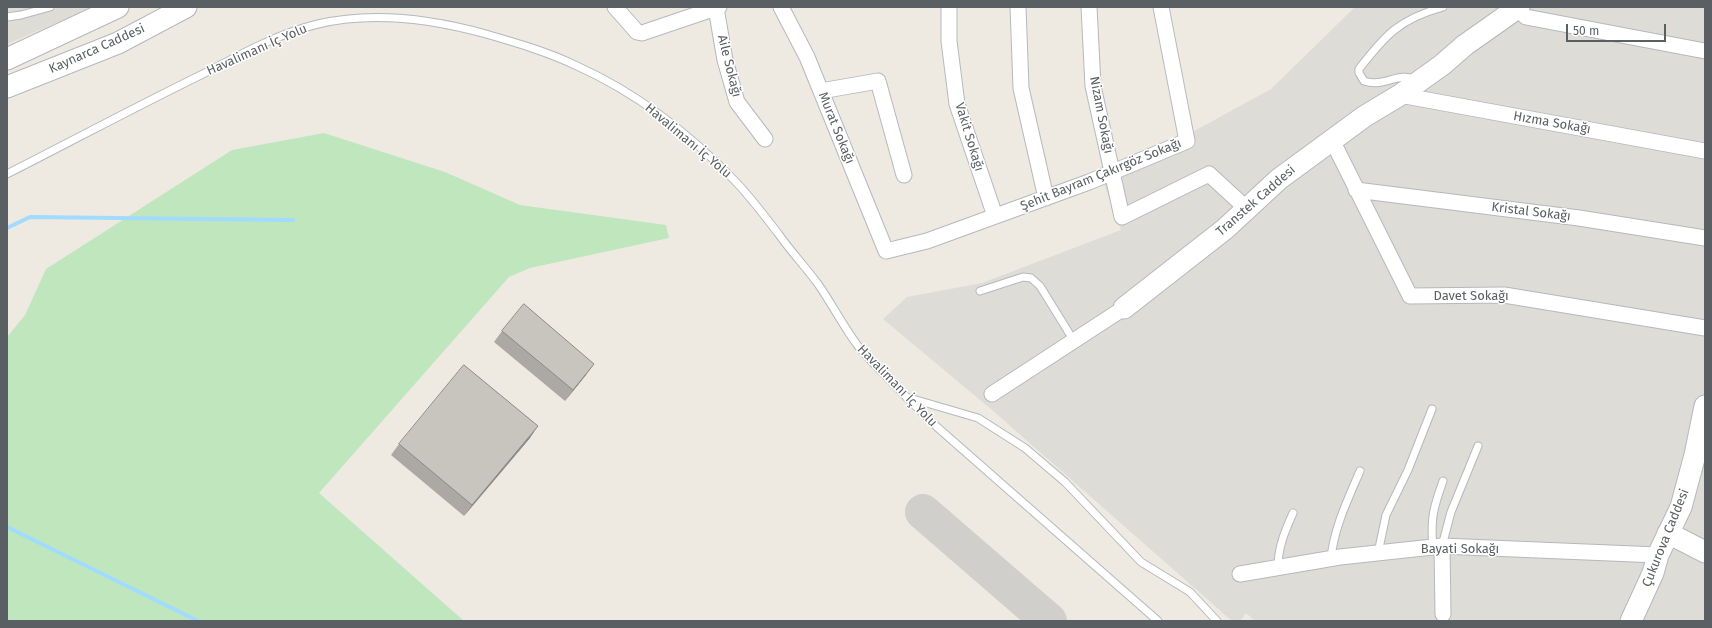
<!DOCTYPE html>
<html>
<head>
<meta charset="utf-8">
<style>
	body { margin:0 }
	#map { position:relative; width:1712px; height:628px; overflow:hidden; background:#eeeae2; font-family:"Fira Sans",sans-serif }
	canvas { display:block }
	.frame { position:absolute; inset:0; border:8px solid #5a5f63; pointer-events:none }
	.scale { position:absolute; left:1566px; top:24px; width:100px; height:18px; box-sizing:border-box; border:2px solid #5a5f63; border-top:0; padding-left:5px; font-size:12px; line-height:14px; white-space:nowrap; color:#5a5f63; -webkit-text-stroke:3px #fff; paint-order:stroke }
</style>
</head>
<body>
<div id="map">
<canvas width="1712" height="628"></canvas>
<div class="frame"></div>
<div class="scale">50 m</div>
</div>
<script>
const ctx = document.querySelector('canvas').getContext('2d');
ctx.lineJoin = 'round';
function fillPath(path, color) { ctx.fillStyle = color; ctx.fill(path, 'evenodd'); }
function trace(path, color, width, dash) { ctx.strokeStyle = color; ctx.lineWidth = width; ctx.lineCap = dash ? 'butt' : 'round'; ctx.setLineDash(dash || []); ctx.stroke(path); }
function drawText(font, color, halo, rows, align = 'center') {
  ctx.font = font + ' "Fira Sans",sans-serif'; ctx.lineWidth = 3; ctx.setLineDash([]); ctx.textBaseline = 'middle'; ctx.strokeStyle = halo; ctx.fillStyle = color; for (const [text, x, y, turn = 0] of rows) {
    ctx.save(); ctx.translate(x, y); ctx.rotate((+turn || 0) * Math.PI / 180); ctx.textAlign = isNaN(turn) ? turn : align; if (halo) ctx.strokeText(text, 0, 0); ctx.fillText(text, 0, 0); ctx.restore();
  }
}
fillPath(new Path2D(`
	M7,7h87l-87,37z
	M1355,7h350v614h-450l-9,-8 -6,8h-8l-240,-211 -109,-91 24,-22 75,-14 139,-53 -18,-49 168,-92z`), '#dedcd7');
fillPath(new Path2D(`
	M324,133l121,39 75,33 146,20 3,13 -139,30 -21,9 -190,216 145,128h-457v-284l18,-22 21,-46 186,-119z`), '#c0e6be');
trace(new Path2D(`
	M7,228l23,-11 263,3
	M7,527l191,94`), '#a1dbff', 4);
trace(new Path2D(`
	M923,512l126,109`), '#d0cfcb', 36);
const lane = new Path2D(`
	M7,17l14,-2 29,-8
	M1417,80c-19,-9 -32,8 -53,1l-5,-8v-4c27,-35 41,-50 84,-62
	M7,174c67,-34 134,-70 202,-103 34,-18 71,-38 109,-47 55,-13 114,-5 168,10 31,9 62,18 91,32 60,27 114,69 159,116 17,18 32,38 47,58 11,15 24,29 35,44 14,20 25,42 40,62 7,9 15,17 23,25 18,19 37,38 56,56l221,194
	M980,291l43,-14 8,1 9,8 34,55
	M906,397l72,21 47,30 40,34 76,80 49,30 27,29
	M1442,546l9,-34 27,-66
	M1433,547c-3,-28 1,-41 10,-66
	M1378,553l8,-38 22,-45 24,-61
	M1331,558c3,-30 17,-59 29,-87
	M1278,567c0,-20 7,-36 15,-54`);
const street = new Path2D(`
	M615,7l22,25 5,1 77,-26
	M781,7l26,50 79,194 41,-10 162,-59 98,-41 -26,-134
	M949,7v34l8,63 38,112
	M1018,7l3,81 25,110
	M1089,7l4,79 29,131 87,-43 38,35
	M716,8l9,52 12,42 28,37
	M1516,8l10,9 179,34
	M821,91l57,-10 26,94
	M1400,95l305,56
	M1332,140l78,156 94,-1 201,33
	M1356,190l223,28 126,20
	M992,394l132,-86
	M1442,546l1,68
	M1240,574l100,-17 102,-11 216,9`);
const secondary = new Path2D(`
	M7,59l111,-52
	M7,87l111,-44 68,-36
	M1124,308l101,-79 54,-50 86,-63 35,-21 42,-30 23,-20 54,-38
	M1668,533l37,19
	M1631,621l22,-48 5,-18 23,-48 14,-52 10,-49`);
trace(lane, '#b5b8bd', 9);
trace(street, '#b5b8bd', 17);
trace(secondary, '#b4b8bd', 23);
trace(lane, '#fff', 7);
trace(street, '#fff', 15);
trace(secondary, '#fff', 21);
fillPath(new Path2D(`
	M502,331l84,44 -21,26 -71,-59z
	M530,438l-66,78 -73,-61 8,-11z`), '#aca9a4');
fillPath(new Path2D(`
	M594,364l-8,11 -21,26 8,-11z
	M538,426l-8,12 -66,78 8,-11z`), '#8c8a86');
const building = new Path2D(`
	M524,304l70,60 -21,26 -71,-59z
	M464,365l74,61 -66,79 -73,-61z`);
fillPath(building, '#c8c5bf');
trace(building, '#8c8a86', 1);
drawText('13px', '#5a5f63', '#fff', [
	["Kaynarca Caddesi",97,49,-24],
	["Havalimanı İç Yolu",257,50,-24],
	["Aile Sokağı",729,66,76],
	["Nizam Sokağı",1101,115,79],
	["Hızma Sokağı",1552,123,10],
	["Murat Sokağı",836,128,68],
	["Vakit Sokağı",969,137,73],
	["Havalimanı İç Yolu",688,141,40],
	["Şehit Bayram Çakırgöz Sokağı",1101,175,-22],
	["Transtek Caddesi",1256,201,-41],
	["Kristal Sokağı",1531,212,7],
	["Davet Sokağı",1471,296],
	["Havalimanı İç Yolu",897,386,46],
	["Çukurova Caddesi",1666,538,-68],
	["Bayati Sokağı",1460,549]
]);
</script>
</body>
</html>
